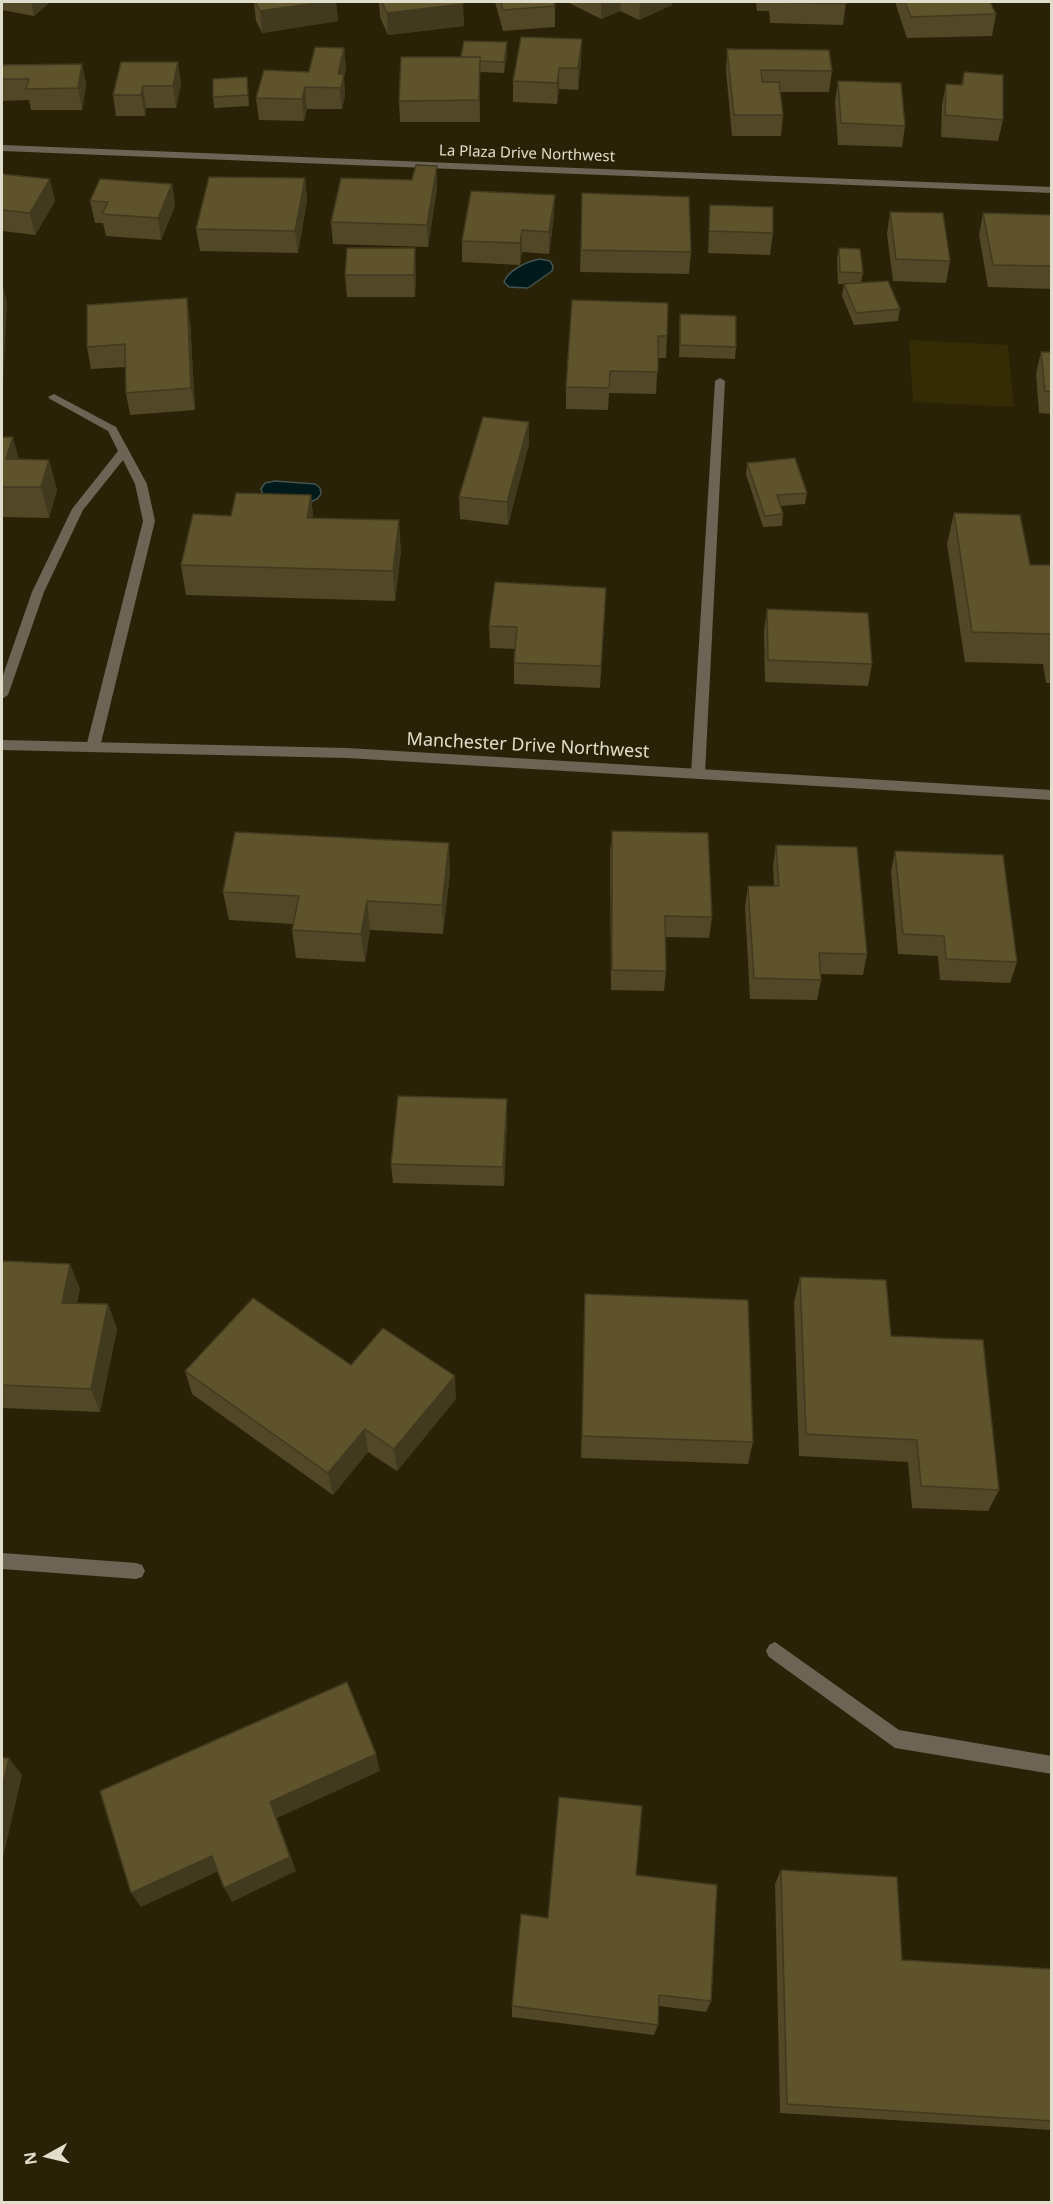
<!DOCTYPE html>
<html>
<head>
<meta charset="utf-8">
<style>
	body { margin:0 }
	#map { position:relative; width:1053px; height:2204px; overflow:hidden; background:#2a2206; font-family:"Noto Sans",sans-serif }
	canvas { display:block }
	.frame { position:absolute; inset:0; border:3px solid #e1ddcc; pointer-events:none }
	.north { position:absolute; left:18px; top:2126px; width:60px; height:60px; -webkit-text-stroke:4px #2a2206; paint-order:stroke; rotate:262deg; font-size:16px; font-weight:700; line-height:24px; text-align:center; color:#e1ddcc }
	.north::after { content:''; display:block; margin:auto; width:21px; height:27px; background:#e1ddcc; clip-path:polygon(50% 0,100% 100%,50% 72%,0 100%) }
</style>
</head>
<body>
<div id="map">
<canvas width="1053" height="2204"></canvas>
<div class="frame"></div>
<div class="north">N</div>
</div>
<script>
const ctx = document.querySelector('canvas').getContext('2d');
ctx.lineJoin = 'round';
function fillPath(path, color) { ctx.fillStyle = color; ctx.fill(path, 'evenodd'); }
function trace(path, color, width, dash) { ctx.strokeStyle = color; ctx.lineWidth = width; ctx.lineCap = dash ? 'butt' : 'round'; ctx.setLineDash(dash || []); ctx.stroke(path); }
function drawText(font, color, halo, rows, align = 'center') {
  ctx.font = font + ' "Noto Sans",sans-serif'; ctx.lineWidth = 4.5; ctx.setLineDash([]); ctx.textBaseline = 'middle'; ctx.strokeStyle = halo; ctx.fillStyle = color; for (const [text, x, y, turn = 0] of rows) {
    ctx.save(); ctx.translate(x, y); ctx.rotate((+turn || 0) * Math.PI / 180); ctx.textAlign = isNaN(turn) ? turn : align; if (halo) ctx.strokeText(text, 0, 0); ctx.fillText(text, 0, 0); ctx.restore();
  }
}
fillPath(new Path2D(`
	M909,340l99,5 6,62 -101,-5z`), '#352b05');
const water = new Path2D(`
	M540,259l10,2 3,5 -1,5 -24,17 -19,-1 -5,-5c4,-12 24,-21 36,-23z
	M275,481l40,3 5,4 1,6 -4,5 -7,3 -47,-7 -2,-6 4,-6z`);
fillPath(water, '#00191b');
trace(water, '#445450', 1.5);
fillPath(new Path2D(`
	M720,378l5,3 -20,393 -7,5 -7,-5 24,-393z
	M54,394l62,33 31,57 8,37 -55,226 -7,5 -7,-5 57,-226 -8,-37 -12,-24 -40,50 -39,82 -36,103 -6,4v-21l30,-86 40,-83 46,-58 -10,-20 -58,-32 -2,-2z`), '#6c6454');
fillPath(new Path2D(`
	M2,145l1050,42v6l-1050,-42z
	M2,740l345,8 705,42v10l-705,-42 -345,-8z
	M2,1553l134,10 6,2 3,6 -3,6 -6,2 -134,-10z
	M775,1642l124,88 153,26v18l-157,-26 -126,-91 -3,-6 3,-6z`), '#6c6454');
fillPath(new Path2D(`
	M2,2h48l-16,14 -32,-6z
	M254,2h82l2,19 -76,12 -6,-12z
	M379,2h83l2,24 -76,9 -8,-18z
	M495,2h59l1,4v21l-52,4z
	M567,2h105v3l-33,15 -19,-9 -19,8z
	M756,2h90l-3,23 -73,-2 -1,-12h-12z
	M896,2h94l6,12 -4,22 -85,2 -11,-33z
	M344,48l2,21 -2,8 1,18 -3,14h-35l-3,12 -45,-1 -3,-22 53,-26z
	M727,49l105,22 -3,21h-49l3,23 -2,21h-49l-6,-65z
	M507,54l-3,19 -24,-1v50h-80l-1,-21 62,-44z
	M581,61l-3,29 -19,-1 -2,15 -44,-2v-21z
	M121,62l60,22 -5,24h-30l-1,8h-29l-3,-21z
	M82,64l4,21 -4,25h-51l-2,-10 -27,1v-36z
	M964,72l39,48 -5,21 -57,-4 1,-32 4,-21 15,1z
	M838,81l67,45 -3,21 -64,-2 -3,-43z
	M248,89l1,17 -35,2 -1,-11z
	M437,166v22l-9,59 -95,-3 -2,-22 81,-42z
	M2,174l53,27 -20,34 -33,-4z
	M305,178l2,22 -9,53 -98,-2 -4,-22z
	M172,184l3,22 -14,34 -55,-4 -3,-13h-8l-5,-22z
	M582,193l109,59 -2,22 -109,-2z
	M710,205l63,28 -3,22 -62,-2z
	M890,212l60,49 -4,22 -53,-2 -6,-47z
	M983,213l69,2v74l-64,-2 -9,-52z
	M554,216l-5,38 -27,-2 -2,13 -58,-3v-21z
	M839,248l24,25 -2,10 39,26 -2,12 -44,4 -12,-29 2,-12h-6l-1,-25z
	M416,270l-1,27h-68l-2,-22z
	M572,300l95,36 -1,22h-8l-2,36 -47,-1 -1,17 -42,-1v-22z
	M680,314l56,33 -1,12 -56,-2z
	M190,320l5,90 -65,5 -4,-22v-26l-35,2 -4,-22z
	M1041,352h11v62l-13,-1 -3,-39z
	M2,437l17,22 30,1 8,30 -8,28 -47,-1z
	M529,444l-21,81 -48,-6 -1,-22z
	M747,463l60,30 -2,11 -24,2 2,8 -1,12 -19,1 -17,-53z
	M311,495l2,23 88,33 -6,50 -209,-6 -5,-30 50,-49z
	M954,513l76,52h22v118h-6l-3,-19 -78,-2 -18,-118z
	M767,609l105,55 -4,22 -103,-4 -1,-51z
	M605,610l-5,78 -86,-4v-21l1,-14 -25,-1 -1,-22z
	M612,831l100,86 -3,21 -44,-1 1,34 -2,20 -53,-1 -1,-138z
	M776,845l91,109 -4,21 -42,-1v6l-4,20 -67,-1 -5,-92 3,-21h26l-1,-20z
	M895,851l122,111 -7,21 -70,-3 -2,-24 -40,-2 -7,-82z
	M450,872l-7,62 -73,-4 -5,32 -69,-4 -4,-28 1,-6 -64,-4 -6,-28z
	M507,1099v20l-3,67 -111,-3 -2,-19z
	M2,1267l78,21 -3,15 31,1 9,25 -17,83 -98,-4z
	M800,1277l91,59 108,154 -11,21 -76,-3 -4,-46 -109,-6 -5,-154z
	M585,1294l168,148 -5,22 -167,-6z
	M351,1365l105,34 -59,72 -29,-19 -35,43 -141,-101 -7,-23z
	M781,1870l121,90 150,9v161l-272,-17 -5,-229z
	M636,1875l75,126 -5,11 -47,-6 -1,19 -4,10 -142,-18v-11l36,-88z`), '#524726');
fillPath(new Path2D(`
	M31,2h19l-16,14z
	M323,2h13l2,19 -76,12 -2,-22z
	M601,2h20l-1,9 -19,8z
	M640,2h32v3l-33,15z
	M463,4l1,22 -76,9 -1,-22z
	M582,39l-1,22 -3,29v-22z
	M507,42v12l-3,19v-11z
	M344,48l2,21 -2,8 1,18 -3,14 -4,-35z
	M480,57v65l-1,-22z
	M178,62l3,22 -5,24 -3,-22z
	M82,64l4,21 -4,25 -4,-22z
	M559,68v21l-2,15v-21z
	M143,86l3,22 -1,8 -4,-21z
	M305,87l2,22 -3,12 -2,-22z
	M437,166v22l-9,59 -1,-22z
	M305,178l2,22 -9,53 -3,-22z
	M50,179l5,22 -20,34 -5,-22z
	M172,184l3,22 -14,34 -3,-22z
	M555,195l-1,21 -5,38v-22z
	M522,230v22l-2,13v-22z
	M415,248l1,22 -1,27 -1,-22z
	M2,281l5,22 -5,102z
	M187,298l3,22 5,90 -4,-22z
	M529,422v22l-21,81 -1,-23z
	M13,437l8,30 -15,-8z
	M49,460l8,30 -8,28 -8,-31z
	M311,495l3,31 -7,-8z
	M399,520l2,31 -6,50 -2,-30z
	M449,843l1,29 -7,62 -1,-29z
	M367,901l3,29 -5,32 -4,-28z
	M507,1099v20l-3,67 -1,-19z
	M70,1264l10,24 -8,39 -10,-24z
	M108,1304l9,25 -17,83 -9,-23z
	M455,1376l1,23 -59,72 -3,-22z
	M365,1429l3,23 -35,43 -5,-22z
	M376,1754l4,17 -103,47 19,53 -64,31 -8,-14 46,-86z
	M9,1758l13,17 -20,87v-74z
	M212,1856l9,14 -80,37 -10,-14z`), '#423a1f');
const building = new Path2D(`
	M255,2h68l-63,9z
	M382,2h80l1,2 -76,9z
	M501,2h53l1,4 -52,4z
	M772,2h74v2z
	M905,2h85l6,12 -85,3z
	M521,37l61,2 -4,29h-19l-2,15 -44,-2z
	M464,41l43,1 -3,20 -24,-1v-4h-19z
	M315,47l29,1 -6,26h6l-3,14 -36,-1 -3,12 -46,-1 8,-28 45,2z
	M727,49l102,1 3,21 -71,-1 1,12h17l4,33h-49z
	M401,57h79l-1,43 -80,1z
	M121,62h57l-5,24h-30l-2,9h-28z
	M82,64l-4,24 -52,1 3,-10h-27v-14z
	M964,72l39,3v45l-58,-5 1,-31 17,1z
	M247,77l1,18 -35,2v-18z
	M838,81l63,2 4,43 -64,-3z
	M416,165l21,1 -10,59 -96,-3 10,-44 71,2z
	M2,174l48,5 -20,34 -28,-3z
	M209,177l96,1 -10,53 -99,-2z
	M100,179l72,5 -14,34 -56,-4 6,-12 -18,-1z
	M471,191l84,4 -6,37 -27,-2 -2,13 -58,-2z
	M582,193l107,4 2,55 -110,-2z
	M710,205l63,2v26l-64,-2z
	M890,212l53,1 7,48 -54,-2z
	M983,213l69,2v51l-59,-1z
	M347,248h68l-1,27h-69z
	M839,248l21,1 3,24 -23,-1z
	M888,281l12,28 -44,4 -12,-29z
	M187,298l4,90 -65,5 -1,-49 -38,3v-42z
	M572,300l96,3 -1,33h-9v36l-48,-1 -1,17 -43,-1z
	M680,314l56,2v31l-56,-2z
	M1041,352h11v40l-7,-1z
	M483,417l46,5 -22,80 -48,-5z
	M2,437h11l-7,22 43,1 -8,27h-39z
	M795,458l12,35 -30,2 6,19 -18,2 -18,-53z
	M236,493l75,2 -4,23 92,2 -6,51 -212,-6 12,-51 38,2z
	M954,513l66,2 10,50h22v69l-80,-2z
	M495,582l111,6 -5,78 -87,-3 3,-36 -28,-1z
	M767,609l101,4 4,51 -104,-4z
	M612,831l96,2 4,84 -47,-1 1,55 -54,-1z
	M235,832l214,11 -7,62 -75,-4 -6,33 -69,-4 7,-34 -76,-4z
	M776,845l81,2 10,107 -48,-1 2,27 -67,-2 -6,-92h31z
	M895,851l108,4 14,107 -71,-3 -2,-23 -41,-2z
	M398,1096l109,3 -4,68 -112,-3z
	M3,1261l67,3 -8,39 46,1 -17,85 -89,-4v-118z
	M800,1277l86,3 5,56 92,4 16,150 -78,-4 -4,-46 -111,-6z
	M585,1294l163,6 5,142 -171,-6z
	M253,1298l98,67 32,-37 72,48 -61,73 -29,-20 -37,44 -143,-102z
	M347,1682l29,72 -106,48 20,55 -66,31 -12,-32 -81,37 -31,-102z
	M2,1758h7l-7,30z
	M559,1797l83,9 -6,69 81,10 -6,116 -52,-6 -1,30 -146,-19 9,-92 27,4z
	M781,1870l116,7 5,83 150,9v152l-265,-17z`);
fillPath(building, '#5f532c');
trace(building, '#423a1f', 1.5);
drawText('15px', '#e1ddcc', '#2a2206', [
	["La Plaza Drive Northwest",527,154,2]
]);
drawText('18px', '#e1ddcc', '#2a2206', [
	["Manchester Drive Northwest",528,746,3]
]);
</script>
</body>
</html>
